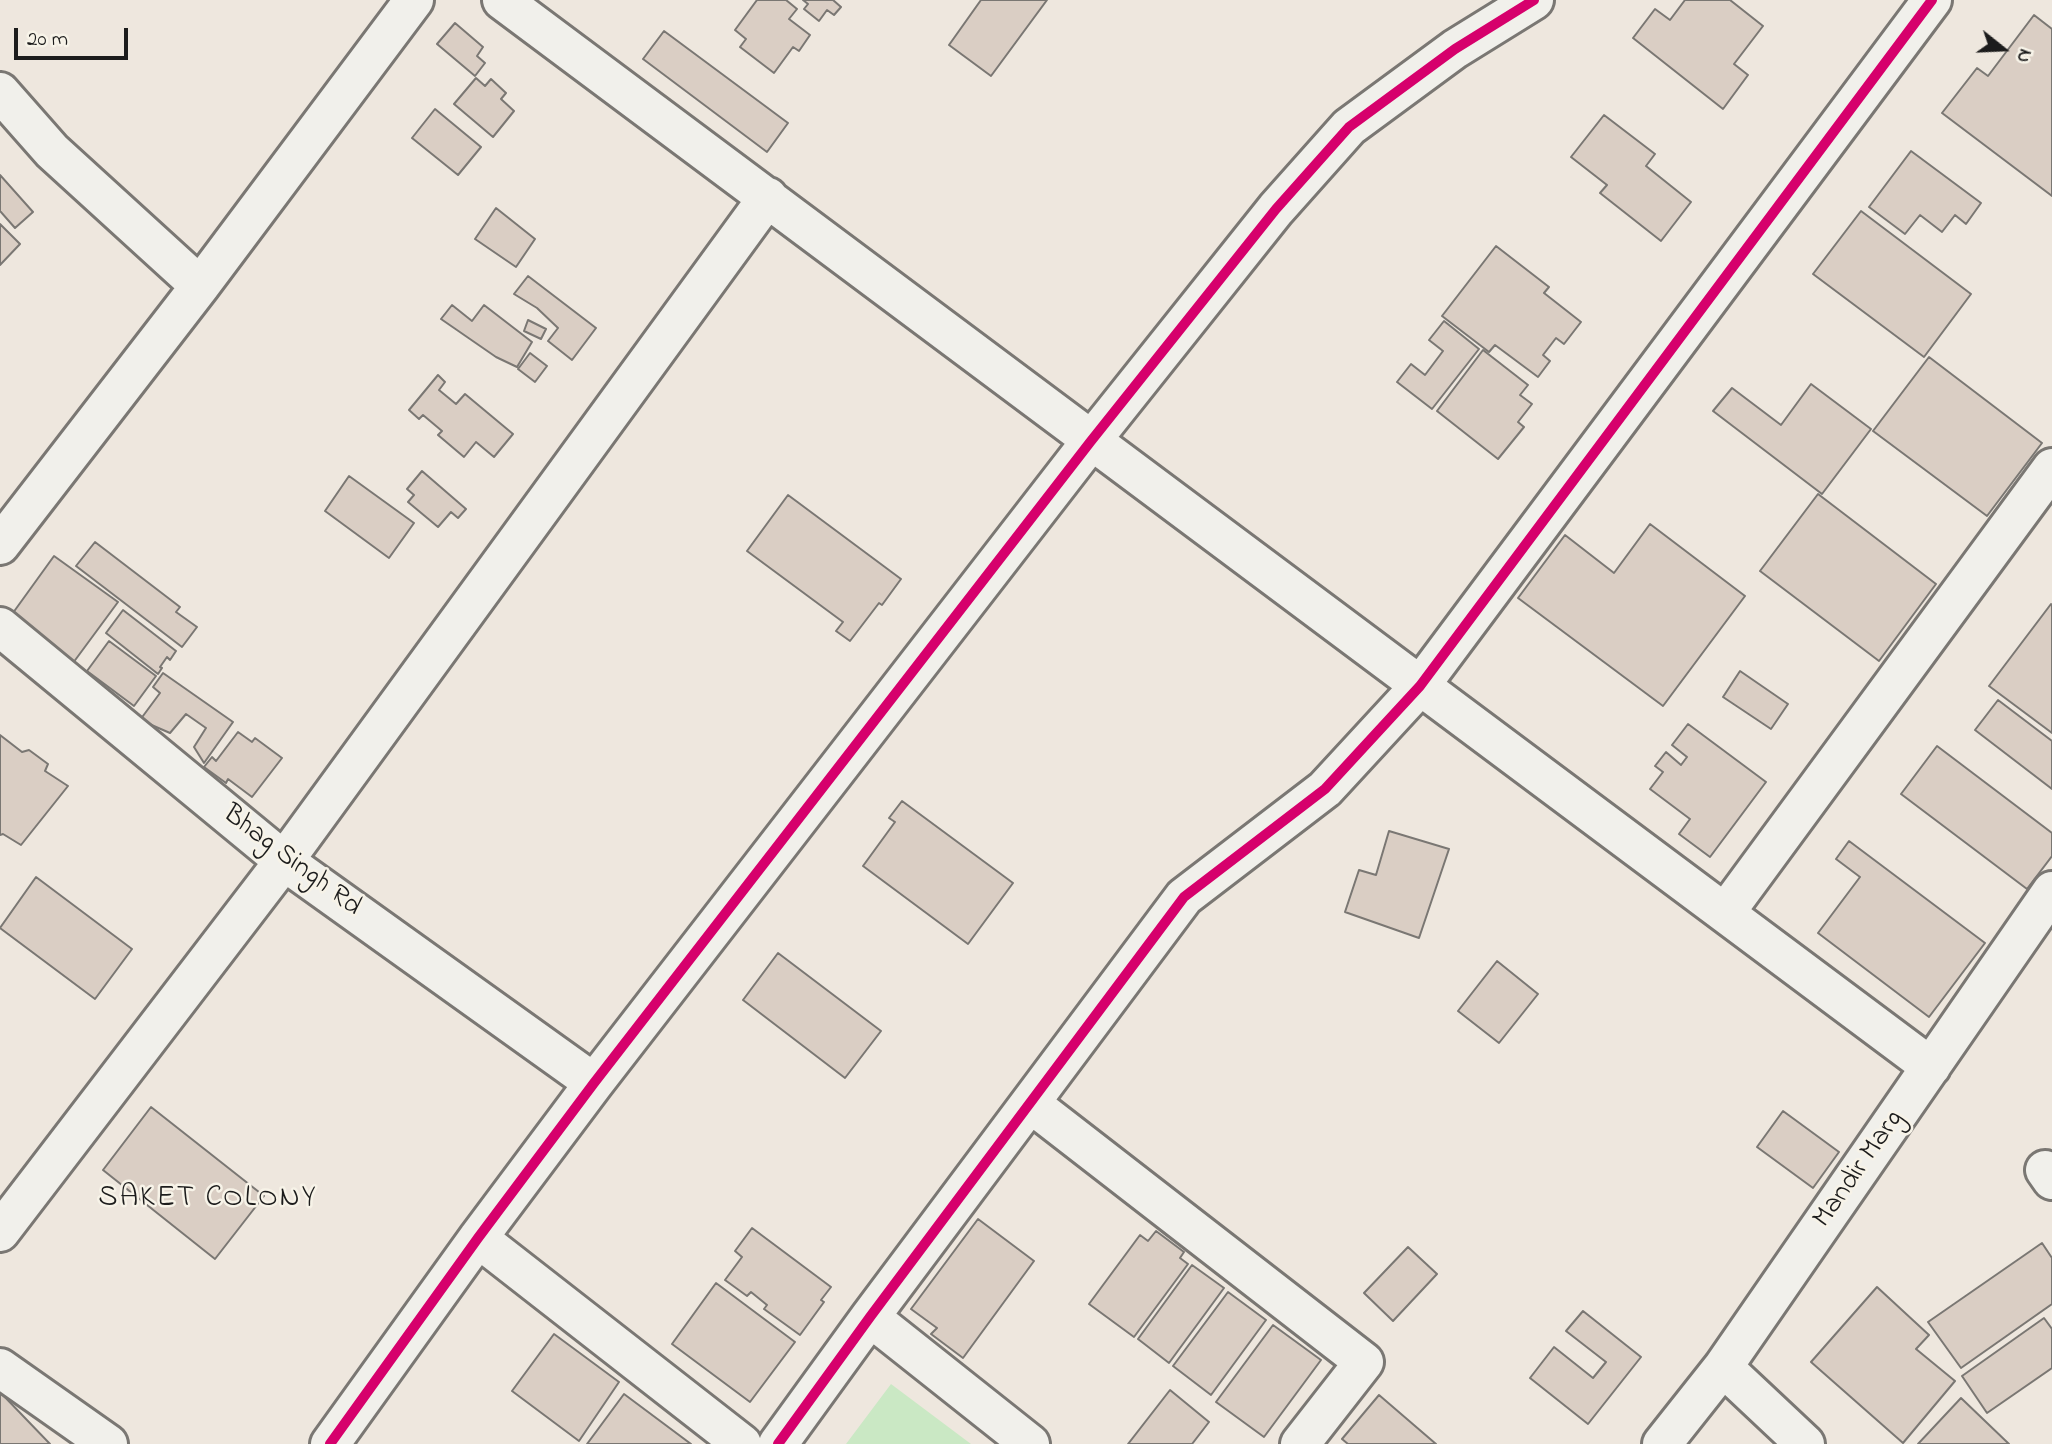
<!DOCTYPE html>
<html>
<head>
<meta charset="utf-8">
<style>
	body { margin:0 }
	#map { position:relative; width:2052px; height:1444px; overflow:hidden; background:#eee7de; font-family:"Indie Flower",sans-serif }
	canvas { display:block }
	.north { position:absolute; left:1968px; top:14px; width:70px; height:70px; -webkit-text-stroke:5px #f7f3e8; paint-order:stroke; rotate:108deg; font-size:19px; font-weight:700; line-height:28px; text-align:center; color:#1c1c1c }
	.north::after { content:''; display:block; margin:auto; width:24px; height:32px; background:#1c1c1c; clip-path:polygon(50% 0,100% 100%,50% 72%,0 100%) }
	.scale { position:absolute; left:14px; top:28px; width:114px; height:32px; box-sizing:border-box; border:4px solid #1c1c1c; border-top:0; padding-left:9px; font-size:21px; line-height:24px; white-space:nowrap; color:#1c1c1c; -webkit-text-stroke:5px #f7f3e8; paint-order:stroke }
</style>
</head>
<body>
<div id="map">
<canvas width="2052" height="1444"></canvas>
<div class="north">N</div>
<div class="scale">20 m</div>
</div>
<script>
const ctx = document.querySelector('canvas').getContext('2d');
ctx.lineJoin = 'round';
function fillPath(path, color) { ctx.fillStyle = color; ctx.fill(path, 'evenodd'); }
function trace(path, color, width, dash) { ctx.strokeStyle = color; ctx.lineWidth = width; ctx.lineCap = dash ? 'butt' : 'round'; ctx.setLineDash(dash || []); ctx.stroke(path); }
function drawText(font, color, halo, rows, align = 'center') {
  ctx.font = font + ' "Indie Flower",sans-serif'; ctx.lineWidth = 5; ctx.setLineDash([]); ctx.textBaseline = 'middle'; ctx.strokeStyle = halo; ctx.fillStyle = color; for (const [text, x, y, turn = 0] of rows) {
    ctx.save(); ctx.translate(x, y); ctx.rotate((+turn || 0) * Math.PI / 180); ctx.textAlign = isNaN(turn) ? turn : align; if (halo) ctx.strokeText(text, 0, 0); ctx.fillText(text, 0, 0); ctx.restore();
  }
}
fillPath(new Path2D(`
	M891,1384l80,60h-125z`), '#cae8c4');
const building = new Path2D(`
	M757,0h29l11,9 -8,10 21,16 -11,16 -6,-4 -19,26 -34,-26 6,-8 -11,-9z
	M803,0h30l8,7 -7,8 -7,-5 -8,11 -15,-12 4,-5z
	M981,0h66l-56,76 -42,-31z
	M1685,0h45l33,26 -29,38 14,11 -25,34 -90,-71 22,-29 15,11z
	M2034,15l18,14v167l-110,-83 35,-45 11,8z
	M455,23l28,24 -6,9 8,7 -10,13 -38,-32z
	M664,31l124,92 -21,29 -124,-93z
	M476,78l9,8 6,-7 15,14 -5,6 13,12 -21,26 -39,-33z
	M435,109l46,38 -23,28 -46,-37z
	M1604,115l51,39 -9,12 45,36 -30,39 -61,-48 7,-8 -36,-28z
	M1911,151l70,52 -15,21 -11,-9 -13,17 -22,-17 -15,19 -36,-27z
	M0,175l33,37 -18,16 -15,-17z
	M496,208l39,31 -19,28 -41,-28z
	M1861,211l110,83 -47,63 -111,-83z
	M0,224l20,20 -20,21z
	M1496,246l53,41 -5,6 37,29 -17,22 -8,-6 -13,17 7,6 -12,16 -43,-32 -6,7 -47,-36z
	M528,276l68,52 -24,32 -24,-19 10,-13 -21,-20 -23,-14z
	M452,305l20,16 12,-16 48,37 -15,25 -21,-10 -55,-38z
	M528,320l18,9 -5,10 -17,-8z
	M1444,321l35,28 -47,60 -35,-27 14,-18 14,11 18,-24 -14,-11z
	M1483,350l45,35 -8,10 12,9 -14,18 6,5 -26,32 -61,-48z
	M530,353l17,13 -12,16 -17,-13z
	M1929,357l113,86 -55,73 -114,-85z
	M438,375l7,7 -6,8 17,14 9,-10 48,40 -19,23 -18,-15 -12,15 -26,-22 4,-4 -19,-16 -4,4 -10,-9z
	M1811,384l60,45 -49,65 -109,-83 19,-23 49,37z
	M422,471l44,38 -8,9 -7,-6 -13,15 -30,-25 6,-7 -7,-6z
	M349,476l65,47 -25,35 -64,-47z
	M1818,494l118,90 -57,77 -119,-90z
	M788,495l113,84 -19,26 -3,-2 -29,38 -14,-10 7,-9 -96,-71z
	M1650,524l95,72 -82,110 -145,-108 47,-63 49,38z
	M95,542l85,65 -4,5 21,15 -15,20 -106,-81z
	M54,556l64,46 -45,61 -63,-46z
	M2051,604l1,1v128l-63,-47z
	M123,610l53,41 -6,9 -3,-3 -7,10 2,1 -4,6 -52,-41z
	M109,641l47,35 -22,30 -47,-35z
	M1740,671l48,33 -17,25 -48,-32z
	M163,673l70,49 -29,41 -10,-16 12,-19 -20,-14 -16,19 -30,-13 20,-27 -7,-6z
	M1998,700l54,41v48l-77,-59z
	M1688,724l78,58 -56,75 -31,-23 11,-15 -40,-30 13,-17 -8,-6 11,-14 15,13 6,-8 -15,-12z
	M238,732l14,10 3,-4 27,20 -30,39 -24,-18 -2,4 -22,-16 8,-10 4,4z
	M0,735l22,17 7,-2 19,14 -3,7 23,15 -47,59 -18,-11 -3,1z
	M1937,746l115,87v23l-25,33 -126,-95z
	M902,801l111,82 -45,61 -105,-78 32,-44 -6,-4z
	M1389,831l60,18 -30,89 -74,-26 14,-42 17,5z
	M1849,841l136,102 -56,74 -111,-84 42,-56 -24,-18z
	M36,877l96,72 -37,50 -95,-71z
	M778,953l103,78 -36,47 -102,-78z
	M1497,961l41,33 -39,49 -41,-32z
	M151,1107l113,89 -49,63 -112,-89z
	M1783,1111l56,41 -26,36 -56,-41z
	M978,1219l56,42 -71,97 -32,-24 6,-6 -26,-19z
	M752,1228l79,59 -10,13 3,2 -24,33 -36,-26 3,-4 -16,-13 -4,4 -22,-16 17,-23 -7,-6z
	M1156,1231l28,21 -4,6 8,6 -54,73 -45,-33 51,-69 8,6z
	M2042,1243l10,15v46l-91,64 -33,-46z
	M1408,1247l29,27 -44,47 -29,-28z
	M1192,1265l32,23 -55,75 -31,-24z
	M716,1283l79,59 -45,60 -78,-58z
	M1877,1287l52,48 -13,14 39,32 -52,62 -92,-81z
	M1228,1292l38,28 -55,75 -38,-29z
	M1583,1311l58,46 -53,67 -58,-46 24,-31 39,31 13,-16 -40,-31z
	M2044,1318l8,11v39l-65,45 -25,-37z
	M1273,1325l48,35 -57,77 -48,-35z
	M554,1334l65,48 -40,59 -67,-50z
	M1170,1390l39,32 -17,22h-64z
	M0,1392l50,52h-50z
	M624,1394l67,50h-104z
	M1379,1395l57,49h-88l-6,-5z
	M1961,1398l48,46h-91z`);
fillPath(building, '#dacec4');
trace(building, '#7a7773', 2);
const minor = new Path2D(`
	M502,0l1429,1067
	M0,92l52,59 148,135
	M0,545l200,-259 214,-286
	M0,627l284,234 310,222
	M1725,913l327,-445
	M1030,1103l334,259 -64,82
	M2045,1170l7,10
	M0,1232l284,-371 484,-664
	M478,1238l264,206
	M870,1317l160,127
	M1723,1367l82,77
	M0,1368l108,76
	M330,1444l148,-206 116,-155 497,-642 185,-232 73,-82 106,-78 79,-49
	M778,1444l92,-127 314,-420 141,-108 95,-103 512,-686
	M1662,1444l61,-77 329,-476`);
trace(minor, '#7a7773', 44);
trace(minor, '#f1f0eb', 38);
trace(new Path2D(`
	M330,1444l148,-206 116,-155 497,-642 185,-232 73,-82 106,-78 79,-49
	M778,1444l92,-127 314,-420 141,-108 95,-103 512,-686`), '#d6006c', 10);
drawText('28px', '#1c1c1c', '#f7f3e8', [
	["Bhag Singh Rd",291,862,37],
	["Mandir Marg",1860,1170,-55]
]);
ctx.letterSpacing = '2px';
drawText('30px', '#1c1c1c', '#f7f3e8', [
	["SAKET COLONY",208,1200]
]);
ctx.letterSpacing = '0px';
</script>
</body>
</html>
